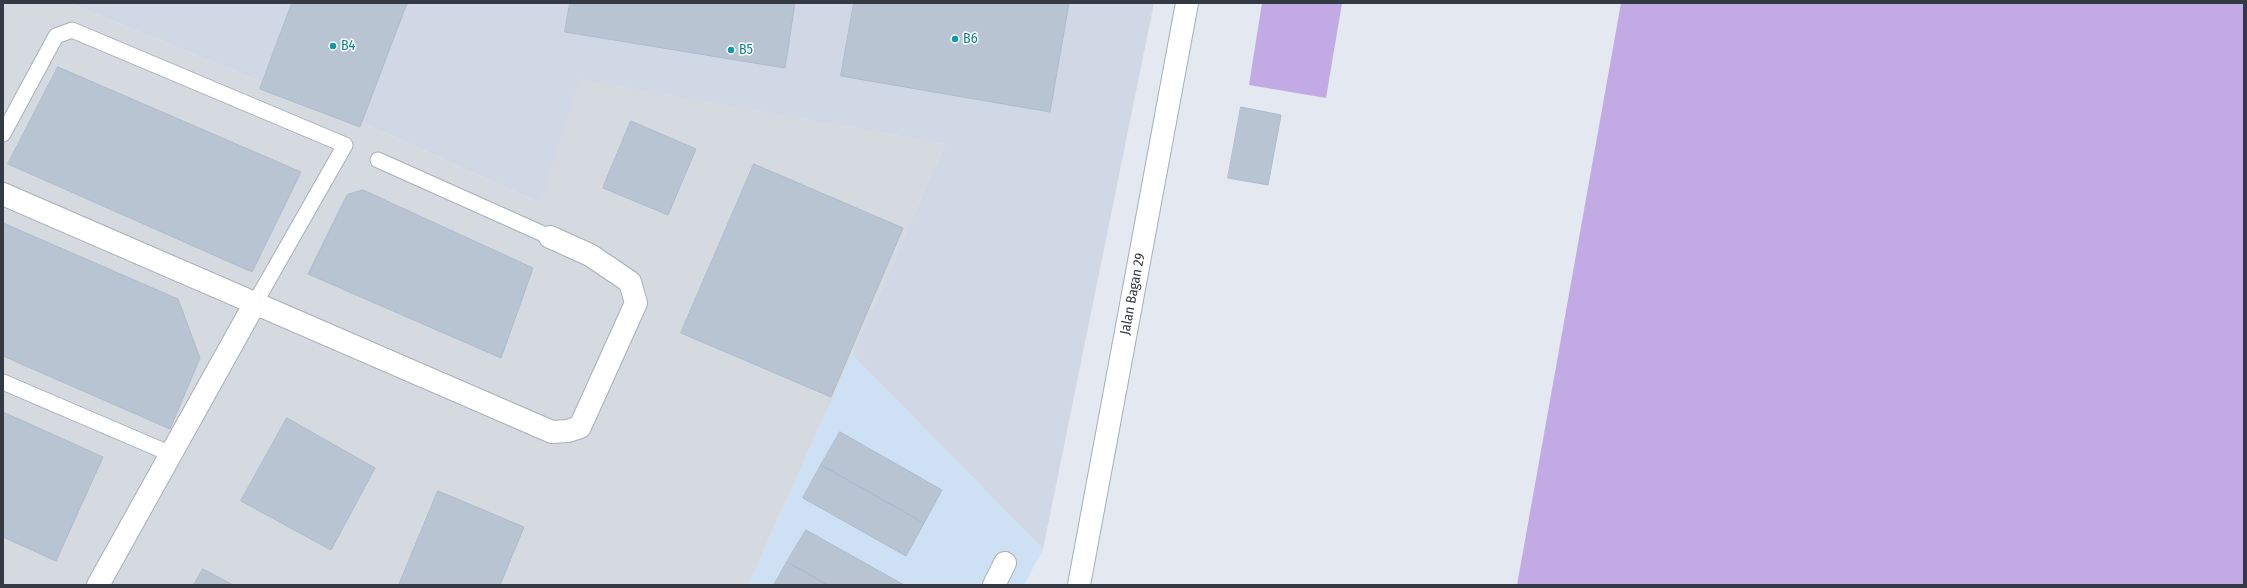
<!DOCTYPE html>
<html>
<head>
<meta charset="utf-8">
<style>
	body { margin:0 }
	#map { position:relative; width:2247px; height:588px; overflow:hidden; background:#e3e8f1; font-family:"Fira Sans Condensed",sans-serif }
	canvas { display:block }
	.frame { position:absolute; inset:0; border:4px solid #333a43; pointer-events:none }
</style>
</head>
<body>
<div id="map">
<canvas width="2247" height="588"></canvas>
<div class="frame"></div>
</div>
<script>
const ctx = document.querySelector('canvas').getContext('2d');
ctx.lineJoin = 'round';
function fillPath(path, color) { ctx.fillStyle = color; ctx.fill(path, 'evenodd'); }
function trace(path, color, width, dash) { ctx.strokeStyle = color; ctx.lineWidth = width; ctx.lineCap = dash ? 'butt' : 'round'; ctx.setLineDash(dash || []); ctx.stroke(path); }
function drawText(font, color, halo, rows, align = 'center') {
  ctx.font = font + ' "Fira Sans Condensed",sans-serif'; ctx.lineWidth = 3; ctx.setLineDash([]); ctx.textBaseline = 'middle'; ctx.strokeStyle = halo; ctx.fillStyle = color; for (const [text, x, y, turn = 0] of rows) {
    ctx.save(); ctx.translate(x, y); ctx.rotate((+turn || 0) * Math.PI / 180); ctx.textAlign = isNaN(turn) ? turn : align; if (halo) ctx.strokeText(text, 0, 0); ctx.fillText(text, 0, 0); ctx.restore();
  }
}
fillPath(new Path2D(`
	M69,3h1085l-111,546 -191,-194 93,-211 -182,-32 -223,91 -161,-73z`), '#d1d8e5');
fillPath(new Path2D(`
	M852,355l191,194 -19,36h-276z`), '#cde0f4');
fillPath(new Path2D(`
	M3,3h66l310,127 161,73 40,-124 365,65 -93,211 -104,230h-745z`), '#d5dae0');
fillPath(new Path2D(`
	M1262,3h80l-16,95 -77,-13z
	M1621,3h623v582h-727z`), '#c2abe5');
const building = new Path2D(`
	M292,3h115l-47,124 -100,-38z
	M570,3h225l-10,65 -220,-36z
	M854,3h215l-19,109 -209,-36z
	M58,67l243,105 -49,100 -244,-108z
	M1241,107l40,8 -13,70 -40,-7z
	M631,121l65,28 -28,66 -65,-27z
	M754,164l149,64 -72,169 -150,-64z
	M363,190l170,78 -32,90 -193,-84 39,-79z
	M3,223l175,76 22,59 -30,71 -167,-73z
	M3,412l100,45 -47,104 -53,-24z
	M287,418l88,50 -44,82 -90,-49z
	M840,432l102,58 -18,33 -103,-58z
	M821,465l103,58 -18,33 -103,-58z
	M438,491l86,36 -24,58h-101z
	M806,530l98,55h-76l-41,-23z
	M787,562l41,23h-54z
	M203,569l30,16h-39z`);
fillPath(building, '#b8c4d2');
trace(building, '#acbbcd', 1);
const lane = new Path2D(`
	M3,134l53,-98 16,-6 273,115 -90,158
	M378,160l172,77
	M3,382l168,72`);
const street = new Path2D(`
	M3,194l549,238 16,-1 12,-4 56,-124 -6,-21 -40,-27 -40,-18
	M98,585l157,-282
	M994,585l11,-22
	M1079,585l108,-582`);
trace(lane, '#a6afbc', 17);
trace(street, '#a6afbc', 24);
trace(lane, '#fff', 15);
trace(street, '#fff', 22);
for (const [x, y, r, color] of [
	[955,39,4,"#0f9aa8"],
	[333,46,4,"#0f9aa8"],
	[731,50,4,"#0f9aa8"]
]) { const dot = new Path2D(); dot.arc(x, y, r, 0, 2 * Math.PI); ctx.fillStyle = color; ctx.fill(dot); trace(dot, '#fff', 1.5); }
drawText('14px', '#0d838f', '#fff', [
	["B6",963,39],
	["B4",341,46],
	["B5",739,50]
], 'left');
drawText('14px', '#333a43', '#fff', [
	["Jalan Bagan 29",1133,294,-79]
]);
</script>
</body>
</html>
